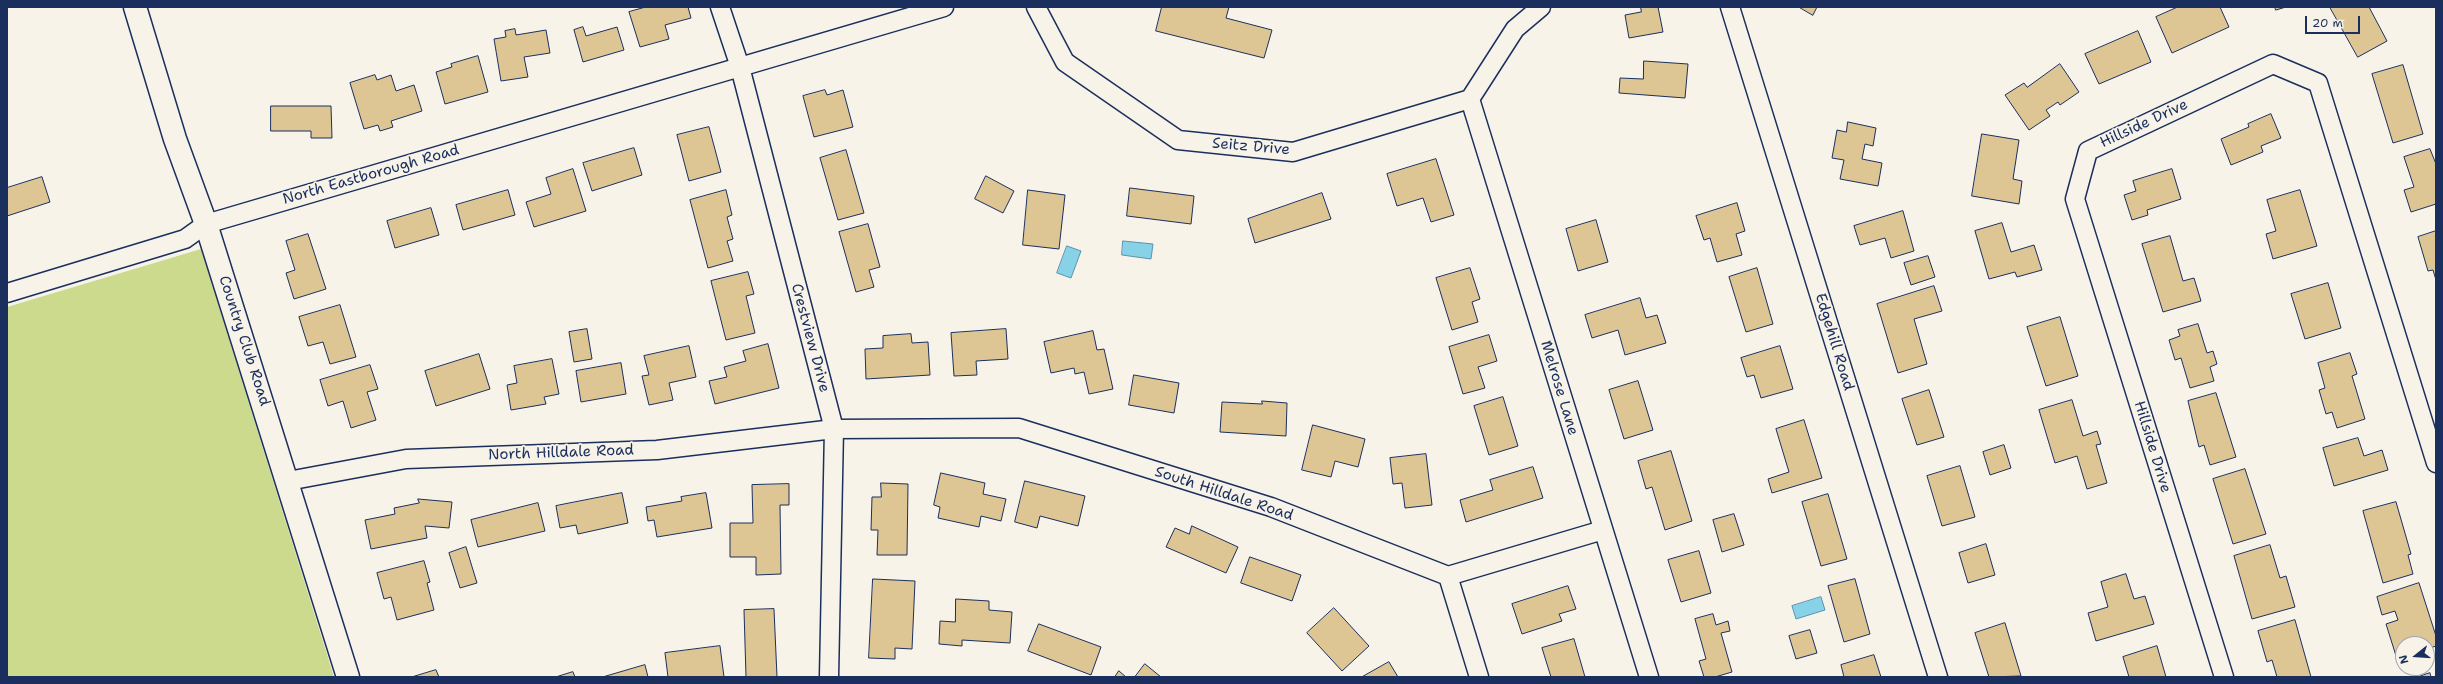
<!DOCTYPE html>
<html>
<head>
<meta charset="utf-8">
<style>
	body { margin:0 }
	#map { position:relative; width:2443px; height:684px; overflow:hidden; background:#f7f3e8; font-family:"Shantell Sans",sans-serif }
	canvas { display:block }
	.frame { position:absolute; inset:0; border:8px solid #1b2f5e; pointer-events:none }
	.north { position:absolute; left:2395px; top:636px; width:40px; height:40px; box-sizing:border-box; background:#f7f3e8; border:1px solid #9fa5b1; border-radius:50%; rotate:253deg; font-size:11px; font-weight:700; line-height:16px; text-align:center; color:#1b2f5e }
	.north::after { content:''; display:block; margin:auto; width:14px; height:18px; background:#1b2f5e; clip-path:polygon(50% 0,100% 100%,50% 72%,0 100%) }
	.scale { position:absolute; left:2305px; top:16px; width:55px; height:18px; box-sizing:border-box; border:2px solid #1b2f5e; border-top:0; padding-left:5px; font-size:12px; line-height:14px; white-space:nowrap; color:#1b2f5e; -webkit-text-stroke:3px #f7f3e8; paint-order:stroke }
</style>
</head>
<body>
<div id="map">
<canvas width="2443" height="684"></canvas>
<div class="frame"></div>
<div class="north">N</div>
<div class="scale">20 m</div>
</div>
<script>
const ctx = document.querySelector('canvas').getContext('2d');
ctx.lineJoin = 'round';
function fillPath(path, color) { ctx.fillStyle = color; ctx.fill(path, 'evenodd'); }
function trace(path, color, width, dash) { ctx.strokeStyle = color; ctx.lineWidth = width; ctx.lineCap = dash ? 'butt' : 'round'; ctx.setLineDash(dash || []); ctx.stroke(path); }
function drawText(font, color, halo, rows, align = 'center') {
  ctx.font = font + ' "Shantell Sans",sans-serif'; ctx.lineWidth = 3.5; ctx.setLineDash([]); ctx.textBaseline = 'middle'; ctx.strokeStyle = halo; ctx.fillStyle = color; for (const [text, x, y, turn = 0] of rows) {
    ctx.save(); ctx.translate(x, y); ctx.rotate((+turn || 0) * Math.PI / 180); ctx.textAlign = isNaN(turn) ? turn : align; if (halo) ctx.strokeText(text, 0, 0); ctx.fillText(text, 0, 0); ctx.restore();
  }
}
fillPath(new Path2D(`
	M201,249l133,428h-327v-370z`), '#ccda8e');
const water = new Path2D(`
	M1123,241l30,3 -2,15 -29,-4z
	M1067,246l14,5 -10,27 -14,-5z
	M1821,597l4,13 -29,9 -4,-13z`);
fillPath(water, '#87d2e7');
trace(water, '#5c91b0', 1);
const building = new Path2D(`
	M646,7h42l3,11 -26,7 4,14 -29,8 -11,-35z
	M1162,7h67l-3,11 46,12 -8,28 -108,-27z
	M1641,7h17l5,25 -34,6 -4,-23 16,-3z
	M1799,7h18l-4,8z
	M2178,7h42l9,20 -57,26 -16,-36z
	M2275,7h11l-10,3z
	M2330,7h39l18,34 -29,16z
	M583,27l3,9 31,-9 7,23 -41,12 -9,-32z
	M515,29l1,6 30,-5 4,23 -26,4 4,20 -27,4 -7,-42 12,-2 -1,-6z
	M2138,31l13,31 -52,22 -14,-30z
	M478,56l10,36 -43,12 -9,-32 16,-5 -1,-3z
	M1644,61l44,3 -3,34 -66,-5 1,-15 23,1z
	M2060,64l19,28 -19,13 -2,-3 -12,8 4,6 -21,14 -24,-35 19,-12 3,4z
	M2403,65l20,69 -30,9 -21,-69z
	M375,75l2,5 14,-5 5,16 18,-6 8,26 -31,10 2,6 -13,4 -2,-6 -14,4 -14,-46z
	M825,90l2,5 16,-5 10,37 -39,10 -11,-41z
	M271,106h60l1,32h-21v-7h-40z
	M2271,114l10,24 -20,8 2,6 -32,13 -10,-26 28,-12 -1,-3z
	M1848,122l28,6 -3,18 -8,-2 -3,15 20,4 -4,23 -38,-7 4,-19 -12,-2 5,-28 9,2z
	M709,127l12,45 -32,9 -12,-46z
	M1982,134l37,6 -6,39 9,2 -3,23 -47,-8z
	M634,148l8,27 -50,16 -9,-28z
	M2430,149l6,15v40l-25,8 -7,-22 10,-3 -10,-30z
	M846,150l18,63 -26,7 -18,-62z
	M1436,159l18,56 -23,7 -8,-24 -26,8 -10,-32z
	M573,169l13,42 -52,16 -8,-25 25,-8 -5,-16z
	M2172,169l9,30 -34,11 1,5 -16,5 -8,-25 12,-4 -3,-10z
	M986,176l28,15 -11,22 -28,-14z
	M42,177l8,25 -43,14v-28z
	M1130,188l64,8 -3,28 -64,-8z
	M508,190l7,25 -52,15 -7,-25z
	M726,190l6,25 -5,2 6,22 -6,2 6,20 -25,7 -18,-68z
	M1028,190l37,5 -6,54 -36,-4z
	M2300,190l17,56 -44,13 -7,-25 10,-3 -9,-31z
	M1322,193l9,26 -76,24 -7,-24z
	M1737,203l8,28 -9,3 6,21 -25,7 -7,-24 -6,2 -8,-24z
	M431,208l8,27 -44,13 -8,-27z
	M1903,211l11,40 -23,7 -6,-20 -25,7 -6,-19z
	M1596,220l12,42 -30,9 -12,-42z
	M2002,223l9,29 23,-7 8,25 -25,7 -2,-5 -26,7 -14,-48z
	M868,224l12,43 -11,3 5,17 -18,5 -17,-60z
	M2436,231v49l-3,-10 -5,1 -10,-34z
	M308,234l18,55 -32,10 -8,-26 9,-3 -9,-29z
	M2170,236l13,45 11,-3 7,23 -38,11 -21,-68z
	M1928,256l7,21 -24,8 -7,-22z
	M1470,268l10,31 -8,3 6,20 -26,8 -16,-52z
	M1757,268l16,56 -27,8 -17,-55z
	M748,272l6,22 -8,2 9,37 -29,7 -15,-59z
	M2328,283l13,45 -36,11 -14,-45z
	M1934,286l8,25 -28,8 13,45 -29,9 -21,-69z
	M1640,298l6,20 11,-3 9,28 -41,12 -7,-25 -26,8 -7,-23z
	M340,305l16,52 -26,7 -7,-22 -15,4 -9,-29z
	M2060,317l18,59 -32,10 -19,-59z
	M2198,324l9,29 6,-2 4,13 -7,3 4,14 -24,7 -9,-30 -6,2 -6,-20 11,-4 -2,-6z
	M587,329l5,30 -18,3 -5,-30z
	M1006,329l2,30 -32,2 1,14 -23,1 -3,-43z
	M1093,331l4,19 7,-1 9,40 -24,5 -5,-22 -9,2 -1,-6 -23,5 -7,-31z
	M911,334l1,9 16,-1 2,33 -64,4 -1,-30 18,-1v-12z
	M1489,335l8,26 -19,6 7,21 -22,6 -14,-47z
	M768,344l11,44 -64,16 -6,-23 18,-4 -3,-10 22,-6 -3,-10z
	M689,346l7,31 -27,6 4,17 -24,5 -7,-29 7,-1 -5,-19z
	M1780,346l13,43 -32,9 -7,-23 -7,2 -6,-19z
	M2350,353l7,21 -5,2 13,43 -28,9 -5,-16 -6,2 -7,-24 6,-2 -7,-25z
	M479,354l11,35 -54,17 -11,-35z
	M552,359l7,35 -15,3 2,7 -35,6 -4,-25 10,-2 -3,-17z
	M621,363l5,31 -45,8 -5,-31z
	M370,365l8,24 -11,3 9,28 -25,8 -8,-27 -15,5 -8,-26z
	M1134,375l45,8 -5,30 -45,-8z
	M1638,381l15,49 -29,9 -15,-49z
	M1929,390l15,47 -27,8 -15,-46z
	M2216,393l20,64 -26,8 -6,-20 -5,2 -11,-46z
	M1503,397l15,49 -29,9 -15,-49z
	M2072,400l11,36 14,-5 4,13 -5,1 11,38 -20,6 -10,-33 -22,7 -16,-53z
	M1262,401l25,2 -1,33 -66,-4 2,-30 40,2z
	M1804,420l18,58 -50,15 -4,-14 21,-7 -13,-43z
	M1313,425l52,14 -7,28 -23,-6 -4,16 -29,-7z
	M2358,438l6,18 18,-6 6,20 -54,16 -11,-38z
	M2004,445l7,23 -21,7 -7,-23z
	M1671,451l21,70 -27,9 -13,-43 -6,2 -8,-28z
	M1426,454l6,51 -27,3 -3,-25 -9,1 -3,-26z
	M1960,466l15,51 -33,9 -15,-50z
	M1533,467l10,31 -77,24 -6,-22 33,-10 -3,-10z
	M2245,469l21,65 -33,10 -20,-65z
	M941,473l44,10 -2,11 23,5 -5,22 -20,-5 -2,11 -41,-9 2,-11 -6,-2z
	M1025,481l60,15 -7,30 -38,-10 -3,12 -22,-6z
	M881,483l27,1 -1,71h-30l1,-25h-7l1,-33h9z
	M789,484v21h-9l1,69 -25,1v-18h-26v-34h23l-1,-38z
	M622,493l6,30 -50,11 -2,-9 -16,3 -4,-22z
	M706,493l6,35 -55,9 -3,-17 -6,1 -2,-14 36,-6 -1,-4z
	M1828,494l19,65 -26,7 -19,-64z
	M418,499l34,3 -3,26 -24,-2 2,12 -56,11 -6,-29 30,-6 -1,-6 25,-5z
	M2396,502l15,52 -3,1 5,19 -30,9 -20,-72z
	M538,503l7,28 -67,16 -7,-27z
	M1734,514l10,31 -22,7 -9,-32z
	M1192,526l46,21 -12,26 -60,-26 9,-19 14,6z
	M1986,544l9,31 -27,8 -9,-30z
	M2270,545l10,33 6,-2 9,31 -43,12 -18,-63z
	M466,547l11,36 -17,5 -11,-35z
	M1699,551l12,42 -30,9 -13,-42z
	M1250,557l51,18 -9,26 -51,-18z
	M424,561l6,21 -3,1 7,27 -37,10 -6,-23 -7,2 -7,-26z
	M2126,574l8,25 11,-3 9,28 -58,17 -8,-28 20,-6 -7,-25z
	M873,579l42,2 -3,68 -17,-1v11l-26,-1z
	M1855,579l15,55 -26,8 -16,-56z
	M2419,583l17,53v10l-9,3v-5h-24v13l-6,2 -11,-35 12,-4 -3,-9 -13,4 -5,-18z
	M1568,586l8,23 -17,5 3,7 -40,13 -10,-30z
	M956,599l33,2v9l23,2 -2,31 -48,-3v6l-23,-2 1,-23 15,1z
	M1334,608l35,38 -27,25 -35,-38z
	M774,609l3,68h-31l-2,-67z
	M1713,614l3,11 12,-4 2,10 -9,2 11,39 -17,5h-11l-5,-16 7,-2 -11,-40z
	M2295,620l16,57h-34l-5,-17 -5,2 -9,-31z
	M2005,623l16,53 -32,1 -14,-44z
	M1039,624l62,23 -10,28 -63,-24z
	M1810,630l7,23 -21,6 -7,-23z
	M1574,639l11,38h-34l-9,-29z
	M720,646l4,31h-56l-3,-24z
	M2157,646l9,31h-37l-6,-20z
	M1874,655l7,22h-37l-3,-12z
	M1389,662l9,15h-36z
	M1145,664l16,13h-26z
	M645,665l3,12h-45z
	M436,670l3,7h-27z
	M1119,671l7,6h-11z
	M573,672l2,5h-19z
	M2430,673l1,4h-13z`);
fillPath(building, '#dec594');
trace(building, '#1b2f5e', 1);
const minor = new Path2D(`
	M720,7l20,60 94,362 -5,248
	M1036,7l29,55 113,78 115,12 177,-53 45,-70 26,-22
	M1730,7l208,670
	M1470,99l179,578
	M7,293l178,-54 21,-15 738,-217
	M288,481l118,-22 251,-9 177,-21 185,-1 252,79 177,69 155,-46
	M1448,576l31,101
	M2224,677l-149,-478 13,-48 185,-87 45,19 118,380`);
const tertiary = new Path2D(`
	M135,7l40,132 31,85 142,453`);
trace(minor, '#1b2f5e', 21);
trace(tertiary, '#1b2f5e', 25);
trace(minor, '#f7f3e8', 18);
trace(tertiary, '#f7f3e8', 22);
drawText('15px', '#1b2f5e', '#f7f3e8', [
	["Hillside Drive",2144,124,-25],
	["Seitz Drive",1251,147,5],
	["North Eastborough Road",371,175,-16],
	["Crestview Drive",810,338,75],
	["Country Club Road",244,341,72],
	["Edgehill Road",1834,342,73],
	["Melrose Lane",1559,388,73],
	["Hillside Drive",2152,447,73],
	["North Hilldale Road",561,453,-2],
	["South Hilldale Road",1224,494,18]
]);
</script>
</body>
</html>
